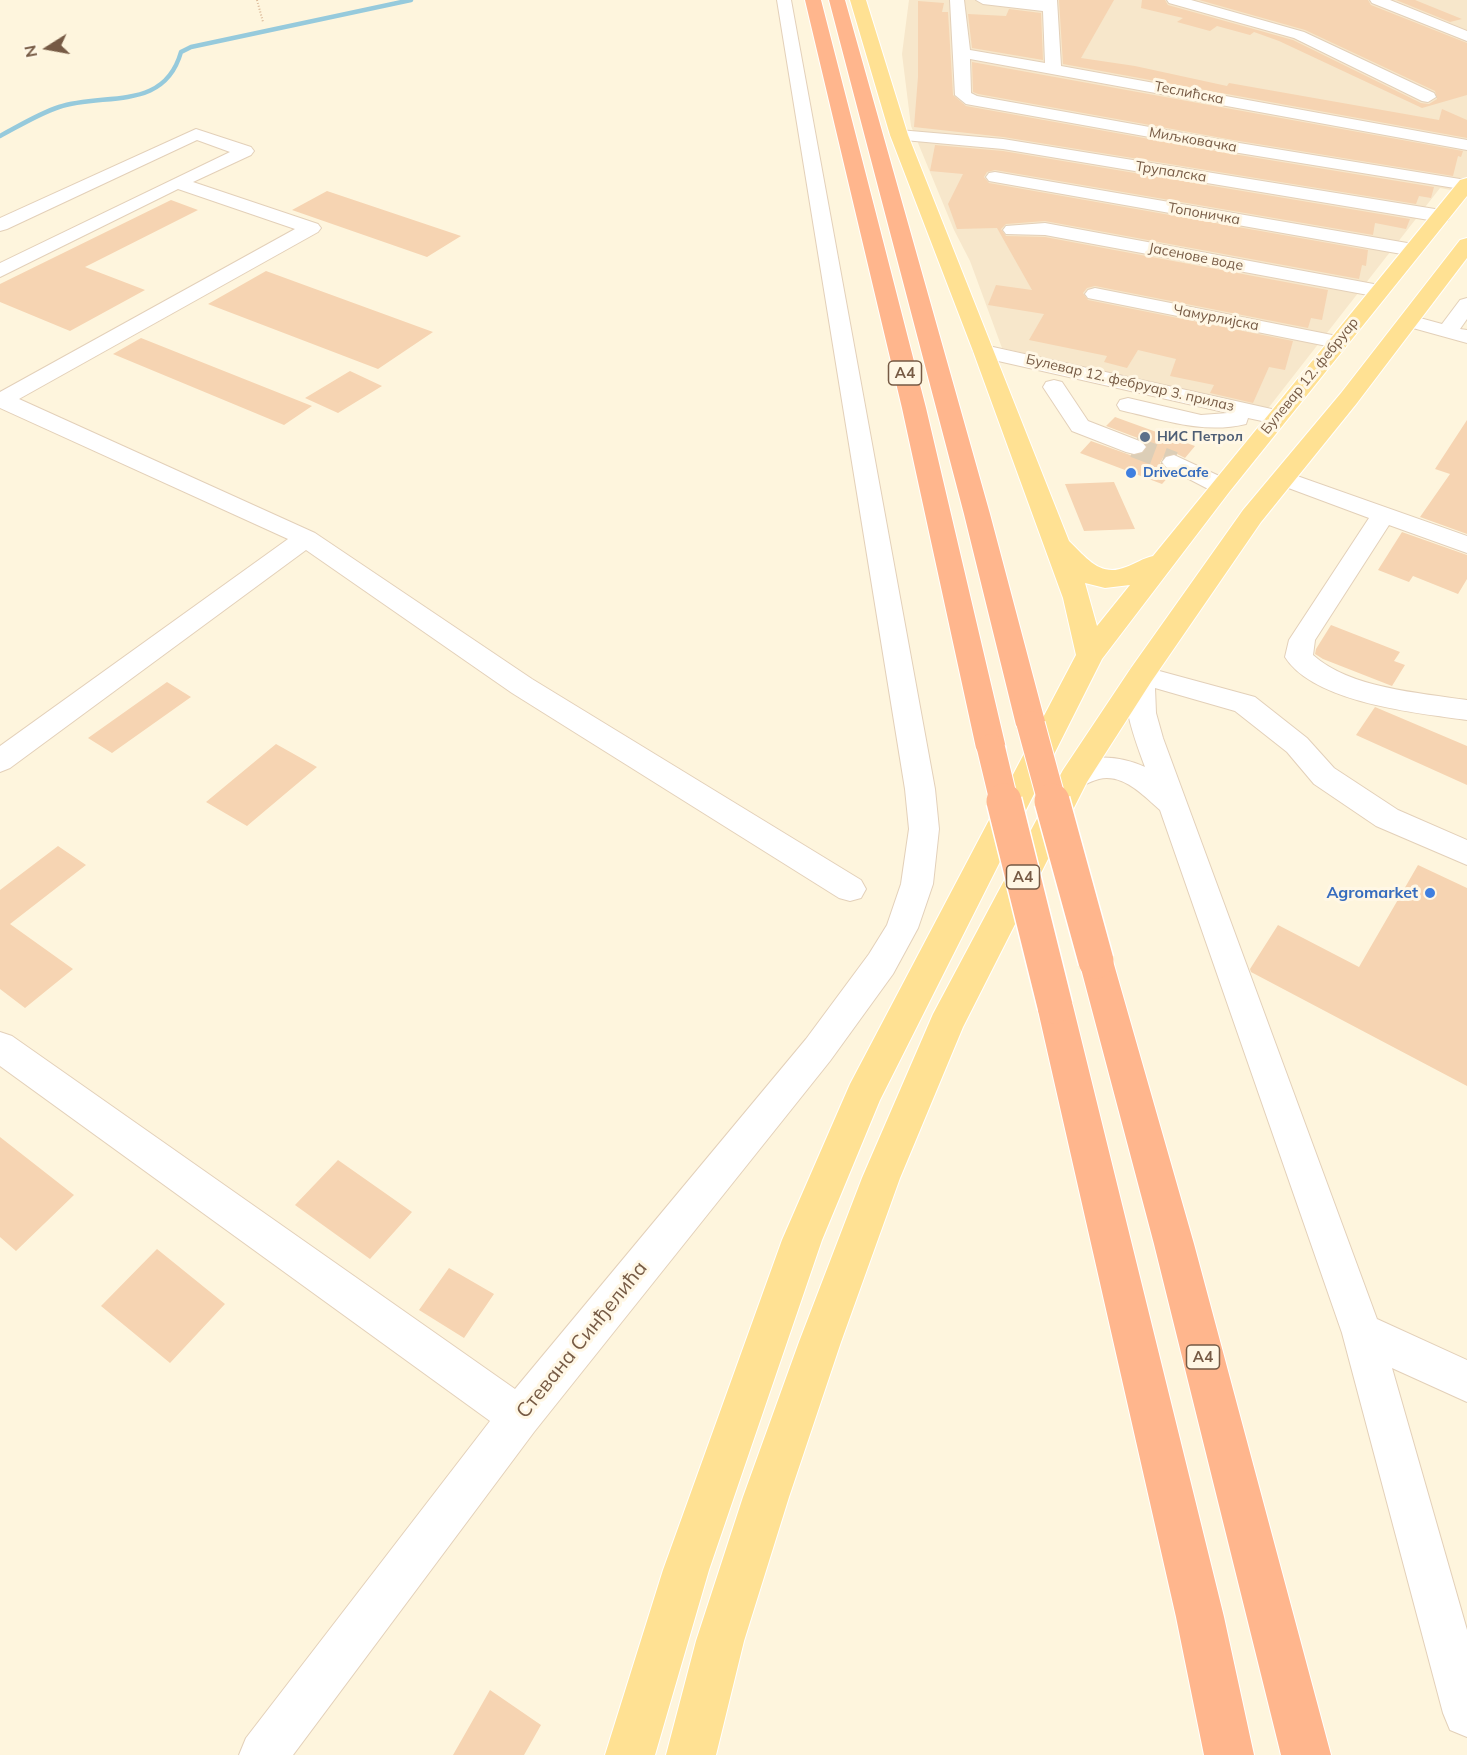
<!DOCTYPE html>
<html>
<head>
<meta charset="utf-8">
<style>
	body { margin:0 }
	#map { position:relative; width:1467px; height:1755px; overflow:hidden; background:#fef5dd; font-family:Mulish,sans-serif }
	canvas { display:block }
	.north { position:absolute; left:18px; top:18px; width:60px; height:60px; -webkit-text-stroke:4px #fff7e5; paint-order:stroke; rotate:259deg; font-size:16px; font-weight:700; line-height:24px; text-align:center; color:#765a44 }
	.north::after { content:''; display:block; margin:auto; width:21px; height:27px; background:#765a44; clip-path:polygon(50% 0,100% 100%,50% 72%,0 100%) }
</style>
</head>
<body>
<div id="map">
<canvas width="1467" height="1755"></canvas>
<div class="north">N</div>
</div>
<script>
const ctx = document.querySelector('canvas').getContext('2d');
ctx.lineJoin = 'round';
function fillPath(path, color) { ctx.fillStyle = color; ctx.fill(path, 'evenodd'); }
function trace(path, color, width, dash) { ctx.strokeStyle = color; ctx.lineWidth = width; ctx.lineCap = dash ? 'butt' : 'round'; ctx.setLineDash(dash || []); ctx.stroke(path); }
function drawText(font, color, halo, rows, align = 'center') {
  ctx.font = font + ' Mulish,sans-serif'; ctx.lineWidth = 6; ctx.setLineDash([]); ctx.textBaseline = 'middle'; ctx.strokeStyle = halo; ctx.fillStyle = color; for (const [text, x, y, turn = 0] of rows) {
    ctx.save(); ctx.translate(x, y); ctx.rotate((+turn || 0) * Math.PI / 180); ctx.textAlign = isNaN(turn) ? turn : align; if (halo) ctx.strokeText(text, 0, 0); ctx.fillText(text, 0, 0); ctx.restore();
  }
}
fillPath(new Path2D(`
	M909,0h558v193l-27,-5 -174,223 -264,-63 -32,-87 -16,-31 -43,-104 -9,-72z`), '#f7e7cb');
trace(new Path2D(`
	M0,136c19,-10 38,-22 59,-29 46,-15 105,5 122,-55l10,-5 220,-47`), '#96cadc', 4.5);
fillPath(new Path2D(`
	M1059,0h55l-33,58 54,8 92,20 2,-3 210,37 3,-11 25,11v18l-404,-74z
	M1142,0h23l3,5 125,35 128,63 8,1 8,-5 -2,-8 -130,-61 -106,-30h169l3,5 96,38v52l-45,13 -143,-67 -25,-9 -4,3 -33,-9 -7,5 -33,-9 6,-4 -42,-10z
	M1396,0h19l47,19 -12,3z
	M918,1l26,2 -2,9h6l5,83 13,11 267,48 201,33 -3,11 -12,-2 -3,8 -413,-67 -89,-10 4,-50z
	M1009,9l32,4 2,47 -71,-12 -4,-34 38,2z
	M972,62l491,89 -2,6 -3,-1 -5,20 -220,-36 -255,-46 -5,-2z
	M935,145l68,6 407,68 -4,10 -31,-6 -2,12 -378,-65 -8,2 -3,5 5,6 379,67 -2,16 -4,-1 -3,14 -314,-58 -39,3 -5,5 5,7 39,1 283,53 -6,30 -11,-2 -3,10 -213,-42 -8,2 -4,5 5,7 205,41 -8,29 -16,-3 -16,36 -43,-10 4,-8 -44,-9 6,-17 -38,-9 -11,18 -23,-6 3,-6 -78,-16 15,-26 -56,-9 8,-20 36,5 -35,-62 -40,1 -9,-25 15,-30 -33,-3z
	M327,191l134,45 -34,21 -135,-47z
	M171,200l27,10 -113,57 60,23 -75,41 -70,-29v-18z
	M266,271l167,61 -55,37 -170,-65z
	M141,338l171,68 -28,19 -171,-71z
	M350,371l32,15 -44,27 -33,-15z
	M1115,417l80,29 -10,12 -10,-5 -11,3 -4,7 12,10 -10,11 -82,-31 11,-12 42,15 11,-3 4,-6 -5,-7 -37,-14z
	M1467,420v114l-47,-17 30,-43 -15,-5z
	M1114,482l21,47 -51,2 -19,-47z
	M1402,532l65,23v24l-9,15 -45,-18 -4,6 -31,-12z
	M1331,625l69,27 -6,9 11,4 -13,21 -69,-27 -8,-5 1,-5z
	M167,682l24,15 -79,56 -24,-15z
	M1375,707l92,39v39l-111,-50z
	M276,744l41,23 -70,59 -41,-24z
	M58,846l28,19 -76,59 63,45 -48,39 -25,-19v-99z
	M1418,865l49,23v198l-216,-114 -1,-3 28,-44 81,42z
	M0,1137l74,58 -58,56 -16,-14z
	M338,1160l74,52 -42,47 -75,-54z
	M157,1249l68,55 -55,59 -69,-57z
	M449,1268l45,26 -30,44 -45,-28z
	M490,1690l51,35 -17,30h-71z`), '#f6d4b2');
trace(new Path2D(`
	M1134,447l40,15`), '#dcceb7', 21, [21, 10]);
const minor = new Path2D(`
	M777,0h14l144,789 4,40 -6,55 -15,44 -25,46 -63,87 -296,371 -241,323h-54l7,-17 244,-317 -490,-355v-34l12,4 503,353 291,-350 63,-85 18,-29 14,-41 8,-55 -4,-40z
	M950,0h14l6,50 75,13 -2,-52 -60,-7 -7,-4h81l4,66 406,74v10l-497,-91 1,34 6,3 256,46 233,38 1,10 -234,-38 -267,-48 -11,-9z
	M1167,0h24l113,32 130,61 2,4 -8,5 -6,-1 -128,-63 -125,-35z
	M1370,0h20l77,31v10l-95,-38z
	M196,129l55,18 3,4 -3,4 -58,27 125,42 3,4 -3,4 -299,167 296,134 217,146 329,201 5,9 -5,9 -11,3 -11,-3 -327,-205 -206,-143 -296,218 -10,4v-26l288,-207 -288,-131v-16l295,-163 -117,-40 -178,88v-14l230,-111 -33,-12 -190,89 -7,2v-13z
	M899,130l104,9 438,71 7,2 2,4 -2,4 -7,2 -438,-73 -110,-10 -3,-4 3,-4z
	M995,172l418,72 7,2 3,4 -3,4 -7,2 -424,-75 -3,-4 3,-4z
	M1045,223l334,62 7,2 3,4 -3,4 -7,2 -334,-62 -39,-1 -3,-4 3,-4z
	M1095,288l242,48 8,1 3,5 -3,5 -8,1 -249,-50 -3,-4 3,-4z
	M1467,298v21l-7,10 7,1v13l-65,-18 -3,-4 3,-4 7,-2 33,9 18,-24z
	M984,345l292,65 8,2 3,5 -3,5 -8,2 -28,-6 -2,6c-41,10 -78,-3 -118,-12l-8,-2 -3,-5 3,-5 8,-2 73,17 27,-2 -252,-57 -3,-5 3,-5z
	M1054,380l8,2 26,39 54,21 4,5 -4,5 -8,2 -8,-2 -54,-21 -29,-44 3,-5z
	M1174,455l56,26 3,5 -3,5 -9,2 -9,-2 -46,-24 -4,-5 4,-5z
	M1283,471l184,65v17l-78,-28 -74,115 -2,15c36,33 107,38 154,45v20c-50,-7 -153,-17 -182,-63l4,-17 80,-122 -94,-35 -4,-5 4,-5z
	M1141,666l114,31 52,41 27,30 64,42 69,30v25l-91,-39 -62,-42 -27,-32 -52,-41 -80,-23 1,25 7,25 214,581 90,41v42l-75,-34 75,262v107l-17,-7 -7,-17 -101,-380 -182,-523c-16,-14 -37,-37 -61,-31 -14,4 -20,11 -35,7l-5,-8c16,-28 61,-23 86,-11 -9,-25 -29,-74 -14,-99z`);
const major = new Path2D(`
	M850,0h16l42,135 161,406c17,16 31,37 57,26 9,-3 17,-9 27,-11l307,-376 7,-2v18l-237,295 -128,168 -222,441 -58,140 -113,330 -54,185h-50l58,-185 119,-330 68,-156 226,-429 -13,-57 -90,-247 -83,-216zM1085,583l20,5 25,-3 -33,41z
	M1467,238v20l-110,145 -96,119 -110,160 -64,100 -124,245 -63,151 -59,164 -52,155 -45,144 -28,114h-50l30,-114 47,-144 56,-155 63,-164 71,-164 130,-244 68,-102 112,-158 98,-117 119,-153z`);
const highway = new Path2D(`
	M805,0h16l105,408 80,340 -4,8 -11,3 -11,-3 -4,-8 -74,-340z
	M829,0h16l145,514 56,211 -4,7 -11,4 -11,-4 -4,-7 -52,-211z
	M1096,947l12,4 5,10 81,283 137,511h-50l-127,-511 -75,-283 5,-10z
	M1055,991l13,4 5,11 151,611 30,138h-50l-28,-138 -139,-611 5,-11z`);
trace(minor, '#e3d0b9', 2);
trace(major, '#fff', 2);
trace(highway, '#fff', 2);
trace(new Path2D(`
	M257,0l6,22`), '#dab796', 2, [1, 2]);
fillPath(minor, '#fff');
fillPath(major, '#ffe193');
fillPath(highway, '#ffb68d');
const highwayBridgeFar1 = new Path2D(`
	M1031,725l21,77
	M991,748l13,54`);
const highwayBridge = new Path2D(`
	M1004,801l51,205
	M1052,801l44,160`);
trace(highwayBridgeFar1, '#fff', 30, []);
trace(highwayBridge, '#fff', 38, []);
trace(highwayBridgeFar1, '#ffb68d', 28);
trace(highwayBridge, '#ffb68d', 35);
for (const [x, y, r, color] of [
	[1145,437,6,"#5c6f8a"],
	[1131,473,6,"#3f7fe0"],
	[1430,893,6,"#3f7fe0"]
]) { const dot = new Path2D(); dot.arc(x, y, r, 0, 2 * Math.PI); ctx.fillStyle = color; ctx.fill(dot); trace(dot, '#fff7e5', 2); }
drawText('14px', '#765a44', '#fff7e5', [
	["Теслићска",1189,93,11],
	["Миљковачка",1193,140,10],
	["Трупалска",1171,172,9],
	["Топоничка",1204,214,10],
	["Јасенове воде",1196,257,11],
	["Чамурлијска",1216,318,11],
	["Булевар 12. фебруар",1310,376,-51],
	["Булевар 12. фебруар 3. прилаз",1130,383,13]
]);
drawText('bold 14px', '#4e5e75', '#fff7e5', [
	["НИС Петрол",1157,437]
], 'left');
drawText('bold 14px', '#366cbe', '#fff7e5', [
	["DriveCafe",1143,473]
], 'left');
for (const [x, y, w] of [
	[905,373,33],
	[1023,877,33],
	[1203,1357,33]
]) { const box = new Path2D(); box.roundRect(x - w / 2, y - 12, w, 24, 4.5); ctx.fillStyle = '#fff7e5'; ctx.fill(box); trace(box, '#765a44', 1.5); }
drawText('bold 15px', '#765a44', null, [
	["A4",905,373],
	["A4",1023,877],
	["A4",1203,1357]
]);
drawText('bold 16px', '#366cbe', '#fff7e5', [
	["Agromarket",1418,893]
], 'right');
drawText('20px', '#765a44', '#fff7e5', [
	["Стевана Синђелића",582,1340,-51]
]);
</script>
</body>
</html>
